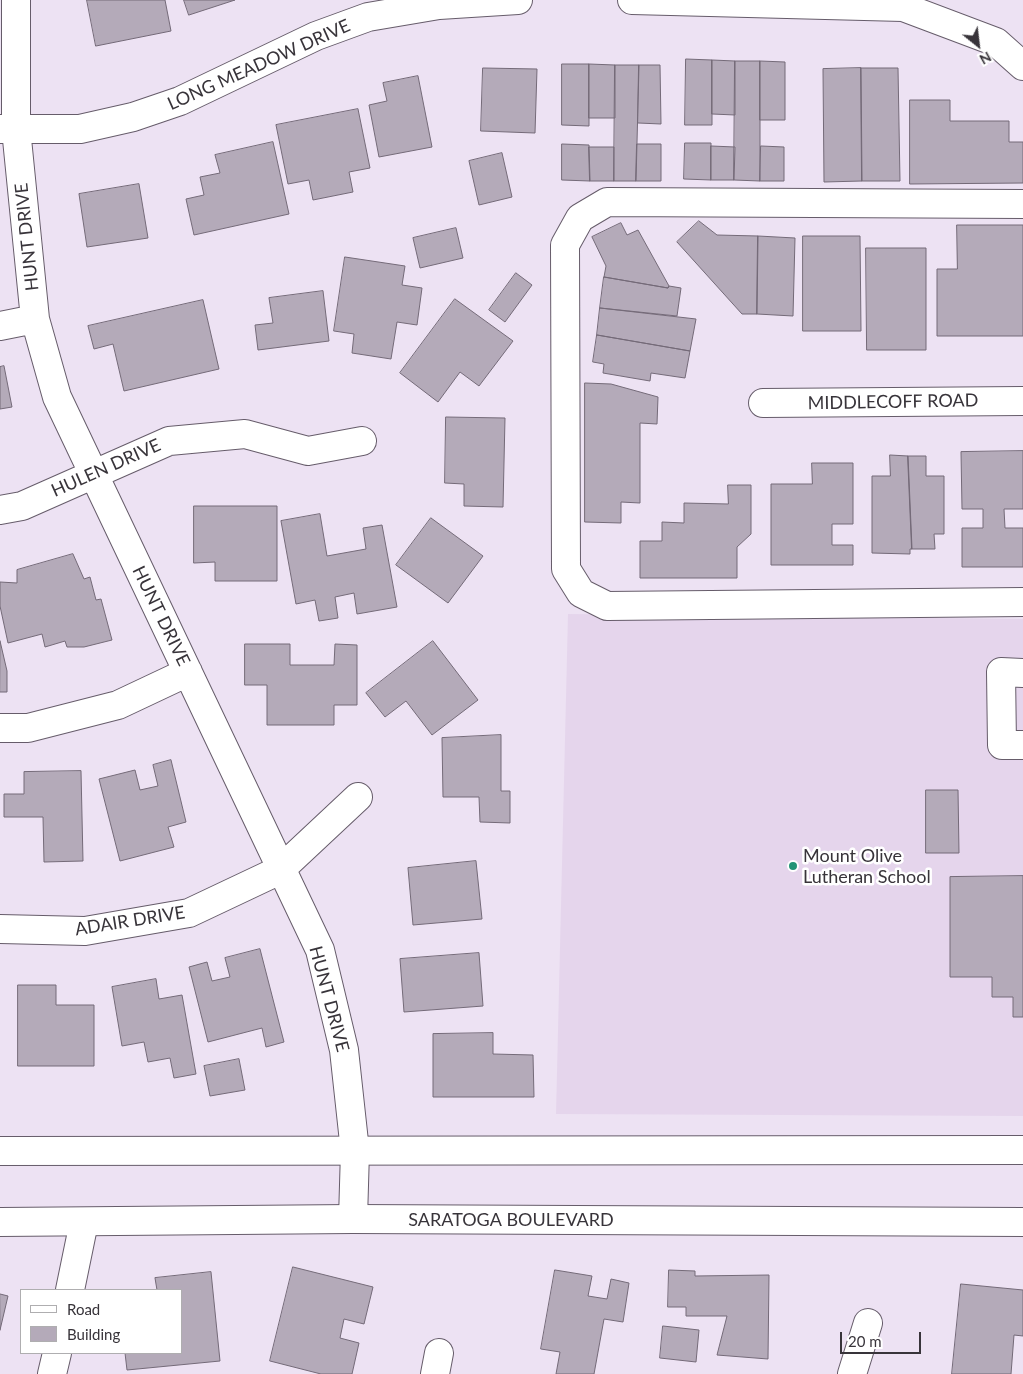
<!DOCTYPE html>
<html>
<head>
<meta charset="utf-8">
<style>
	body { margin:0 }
	#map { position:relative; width:1023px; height:1374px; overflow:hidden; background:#ede2f3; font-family:Lato,sans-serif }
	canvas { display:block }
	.legend { position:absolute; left:20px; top:1289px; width:162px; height:65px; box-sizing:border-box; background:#fff; border:1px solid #afaeb0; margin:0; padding:6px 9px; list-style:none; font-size:15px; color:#38343a }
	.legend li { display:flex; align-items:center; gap:10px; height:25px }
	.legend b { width:25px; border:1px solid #afaeb0 }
	.north { position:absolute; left:953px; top:20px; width:50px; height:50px; -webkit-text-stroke:4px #fff; paint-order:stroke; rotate:151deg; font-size:14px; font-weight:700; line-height:20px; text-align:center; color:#38343a }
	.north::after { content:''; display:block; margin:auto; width:18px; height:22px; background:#38343a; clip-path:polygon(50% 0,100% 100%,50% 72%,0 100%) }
	.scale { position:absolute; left:840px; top:1332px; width:81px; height:22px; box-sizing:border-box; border:2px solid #38343a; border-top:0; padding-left:6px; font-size:15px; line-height:18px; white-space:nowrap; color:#38343a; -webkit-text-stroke:4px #fff; paint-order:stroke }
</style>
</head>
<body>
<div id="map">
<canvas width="1023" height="1374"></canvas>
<ul class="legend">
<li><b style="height:6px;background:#fff"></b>Road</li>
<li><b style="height:14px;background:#b4aab9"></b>Building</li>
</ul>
<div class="north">N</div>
<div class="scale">20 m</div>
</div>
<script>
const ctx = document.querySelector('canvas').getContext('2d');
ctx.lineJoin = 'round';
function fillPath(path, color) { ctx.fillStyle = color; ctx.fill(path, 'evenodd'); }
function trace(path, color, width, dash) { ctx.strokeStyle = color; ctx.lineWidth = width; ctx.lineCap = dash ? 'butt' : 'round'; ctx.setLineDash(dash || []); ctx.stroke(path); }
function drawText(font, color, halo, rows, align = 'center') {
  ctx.font = font + ' Lato,sans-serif'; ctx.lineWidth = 5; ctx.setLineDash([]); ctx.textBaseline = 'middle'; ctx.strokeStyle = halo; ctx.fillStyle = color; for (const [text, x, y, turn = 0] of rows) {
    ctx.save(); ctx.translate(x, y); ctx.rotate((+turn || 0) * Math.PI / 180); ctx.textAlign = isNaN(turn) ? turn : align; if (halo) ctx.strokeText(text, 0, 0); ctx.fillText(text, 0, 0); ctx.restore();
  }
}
fillPath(new Path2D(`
	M568,614l455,5v497l-467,-2z`), '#e5d5ec');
const building = new Path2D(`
	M87,0h78l6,31 -75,15z
	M184,0h51l-46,15z
	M686,59l26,1v65h-27z
	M712,60l23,1v54l-23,-1z
	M735,61h25v120l-26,-1z
	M760,61l25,1v58h-25z
	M562,64h27v62l-27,-1z
	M589,64l26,1v53h-26z
	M615,65h24l-3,116h-22z
	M639,65h21l1,59 -23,-1z
	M483,68l54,1 -2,64 -54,-2z
	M861,68h37l2,113h-38z
	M861,68l1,113 -38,1 -1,-113z
	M418,76l14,71 -53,10 -10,-52 18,-4 -4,-18z
	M910,100h40v21h59v21h14v41l-113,1z
	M358,109l12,59 -21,4 4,20 -40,8 -4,-20 -21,4 -12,-59z
	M273,142l16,72 -95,21 -8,-36 18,-4 -4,-18 20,-4 -5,-18z
	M685,143h26v37l-27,-1z
	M562,144l27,1 1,36 -28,-1z
	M637,144h24v37h-25z
	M711,146l24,1 -1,33h-23z
	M761,146l23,1v34h-24z
	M589,147h25v34h-24z
	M502,153l10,44 -33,8 -10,-44z
	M139,184l9,54 -61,9 -8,-53z
	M699,221l18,14 41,1 -1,78h-15l-65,-72z
	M621,223l6,12 11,-5 31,56 -1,2 -64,-11 2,-11 -14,-29z
	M957,225h66v111h-86v-67h20z
	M456,228l7,30 -43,10 -7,-30z
	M758,236l37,2 -2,78 -36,-2z
	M803,236h57l1,95h-58z
	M866,248h60v102h-59z
	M345,257l60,9 -3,19 20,3 -5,37 -20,-3 -6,37 -39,-6 2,-19 -20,-3z
	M516,273l16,12 -27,37 -16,-12z
	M604,277l64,11 1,-2 12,2 -4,28 -77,-8z
	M323,291l6,50 -71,9 -3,-25 18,-2 -4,-25z
	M455,299l58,42 -34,45 -19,-14 -22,30 -38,-29z
	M203,300l16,69 -95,22 -11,-47 -19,5 -6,-23z
	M600,308l96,11 -6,32 -93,-16z
	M597,335l93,16 -5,27 -34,-5 -1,8 -47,-8 1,-9 -11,-2z
	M4,366l8,41 -12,2v-42z
	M585,383l26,1 47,13 -1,27 -17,-1v80l-19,-1v21l-36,-1z
	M446,417l59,1 -2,89 -39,-1v-22l-19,-1z
	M1023,451v58h-19l1,19h18v39h-61v-39h21v-19h-21l-1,-57z
	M890,455l18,1 4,93h-2v5l-38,-1v-77h18z
	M908,456h18v20h18v58h-10l1,15h-23z
	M812,463h41v61h-21v21h21v20h-82v-81h41z
	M728,485h23v49l-14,13v31h-97v-37h22v-19l22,1v-20l44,1z
	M194,506h83v75h-62v-19l-21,1z
	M320,514l7,42 39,-7 -3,-21 19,-3 15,82 -40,7 -3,-21 -19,4 3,21 -19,3 -4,-21 -19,4 -15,-83z
	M431,518l52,38 -35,47 -52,-38z
	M73,554l11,25 6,-2 6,23 5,-1 11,41 -28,7h-17l-2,-6 -20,6 -3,-13 -34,9 -8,-37v-24l17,1v-13z
	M0,641l7,30v21h-7z
	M433,641l45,59 -46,35 -26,-34 -21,16 -19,-24z
	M245,644h45v21h44l1,-21 22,1v60h-23v20h-67v-40h-22z
	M501,735v56h9v32l-30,-1 -1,-25h-36l-1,-59z
	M171,760l15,62 -18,5 6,20 -54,14 -21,-82 36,-9 5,20 18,-4 -5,-21z
	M81,771l2,90 -39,1 -1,-45h-39v-23h20v-22z
	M926,790h32l1,63h-33z
	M476,861l6,58 -69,6 -5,-57z
	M1023,876v141h-10v-20h-21v-20h-42v-100z
	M260,949l24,93 -18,5 -4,-19 -54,14 -19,-75 18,-5 5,19 18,-4 -5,-19z
	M479,953l4,53 -79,6 -4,-53z
	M156,979l3,20 23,-4 14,79 -22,4 -4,-20 -22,4 -4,-20 -22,4 -10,-59z
	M18,985h38v20h38v61h-76z
	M493,1033v21l40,1 1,42h-101v-63z
	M239,1059l6,31 -35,6 -6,-30z
	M293,1267l80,20 -9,37 -20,-5 -4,19 19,5 -7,31h-31l-51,-13z
	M555,1270l37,6 -4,20 19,3 4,-20 18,4 -6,39 -19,-3 -10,55h-38l4,-22 -19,-3z
	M669,1270l26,1v5l74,-1 -1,84 -51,-4 10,-39h-41v-9h-18z
	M211,1272l9,89 -93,9 -2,-17h56v-63h-24l-2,-12z
	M961,1284l62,6v46l-9,-1 -3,39h-59z
	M0,1294l8,2 -8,34z
	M663,1326l36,4 -3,32 -36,-4z`);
fillPath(building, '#b4aab9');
trace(building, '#746a78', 1);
const minor = new Path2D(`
	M16,0v129l19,190 22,78 263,553 24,100 11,101 -2,68
	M632,0l271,7 93,35 27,24
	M0,129h80l53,-12 47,-16 136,-65 52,-19 71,-12 79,-5
	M1023,204l-416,-2 -27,16 -15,27 1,324 15,24 26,13 416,-4
	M0,326l35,-7
	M763,403l260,-2
	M0,510l22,-4 147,-65 76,-7 63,17 54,-10
	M1023,673l-22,-1 1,73h21
	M0,728h28l90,-23 70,-33
	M0,929l85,2 104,-18 91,-43 78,-73
	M70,1290l14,-68
	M52,1374l5,-21
	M435,1374l4,-21
	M852,1374l16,-51`);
const major = new Path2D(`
	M0,1151l1023,-1
	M0,1222l353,-3 670,3`);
trace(minor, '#665c6a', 30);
trace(major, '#665c6a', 30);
trace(minor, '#fff', 28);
trace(major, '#fff', 28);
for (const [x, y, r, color] of [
	[793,866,5,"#229476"]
]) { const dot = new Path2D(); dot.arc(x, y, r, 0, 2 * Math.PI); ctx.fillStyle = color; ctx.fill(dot); trace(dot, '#fff', 2); }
drawText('18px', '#38343a', '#fff', [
	["LONG MEADOW DRIVE",259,65,-24],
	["HUNT DRIVE",27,237,-96],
	["MIDDLECOFF ROAD",893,402,-1],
	["HULEN DRIVE",106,468,-24],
	["HUNT DRIVE",161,616,64],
	["ADAIR DRIVE",130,921,-9],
	["HUNT DRIVE",329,999,75],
	["SARATOGA BOULEVARD",511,1220]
]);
drawText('18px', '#38343a', '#fff', [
	["Mount Olive",803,856],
	["Lutheran School",803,877]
], 'left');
</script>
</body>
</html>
